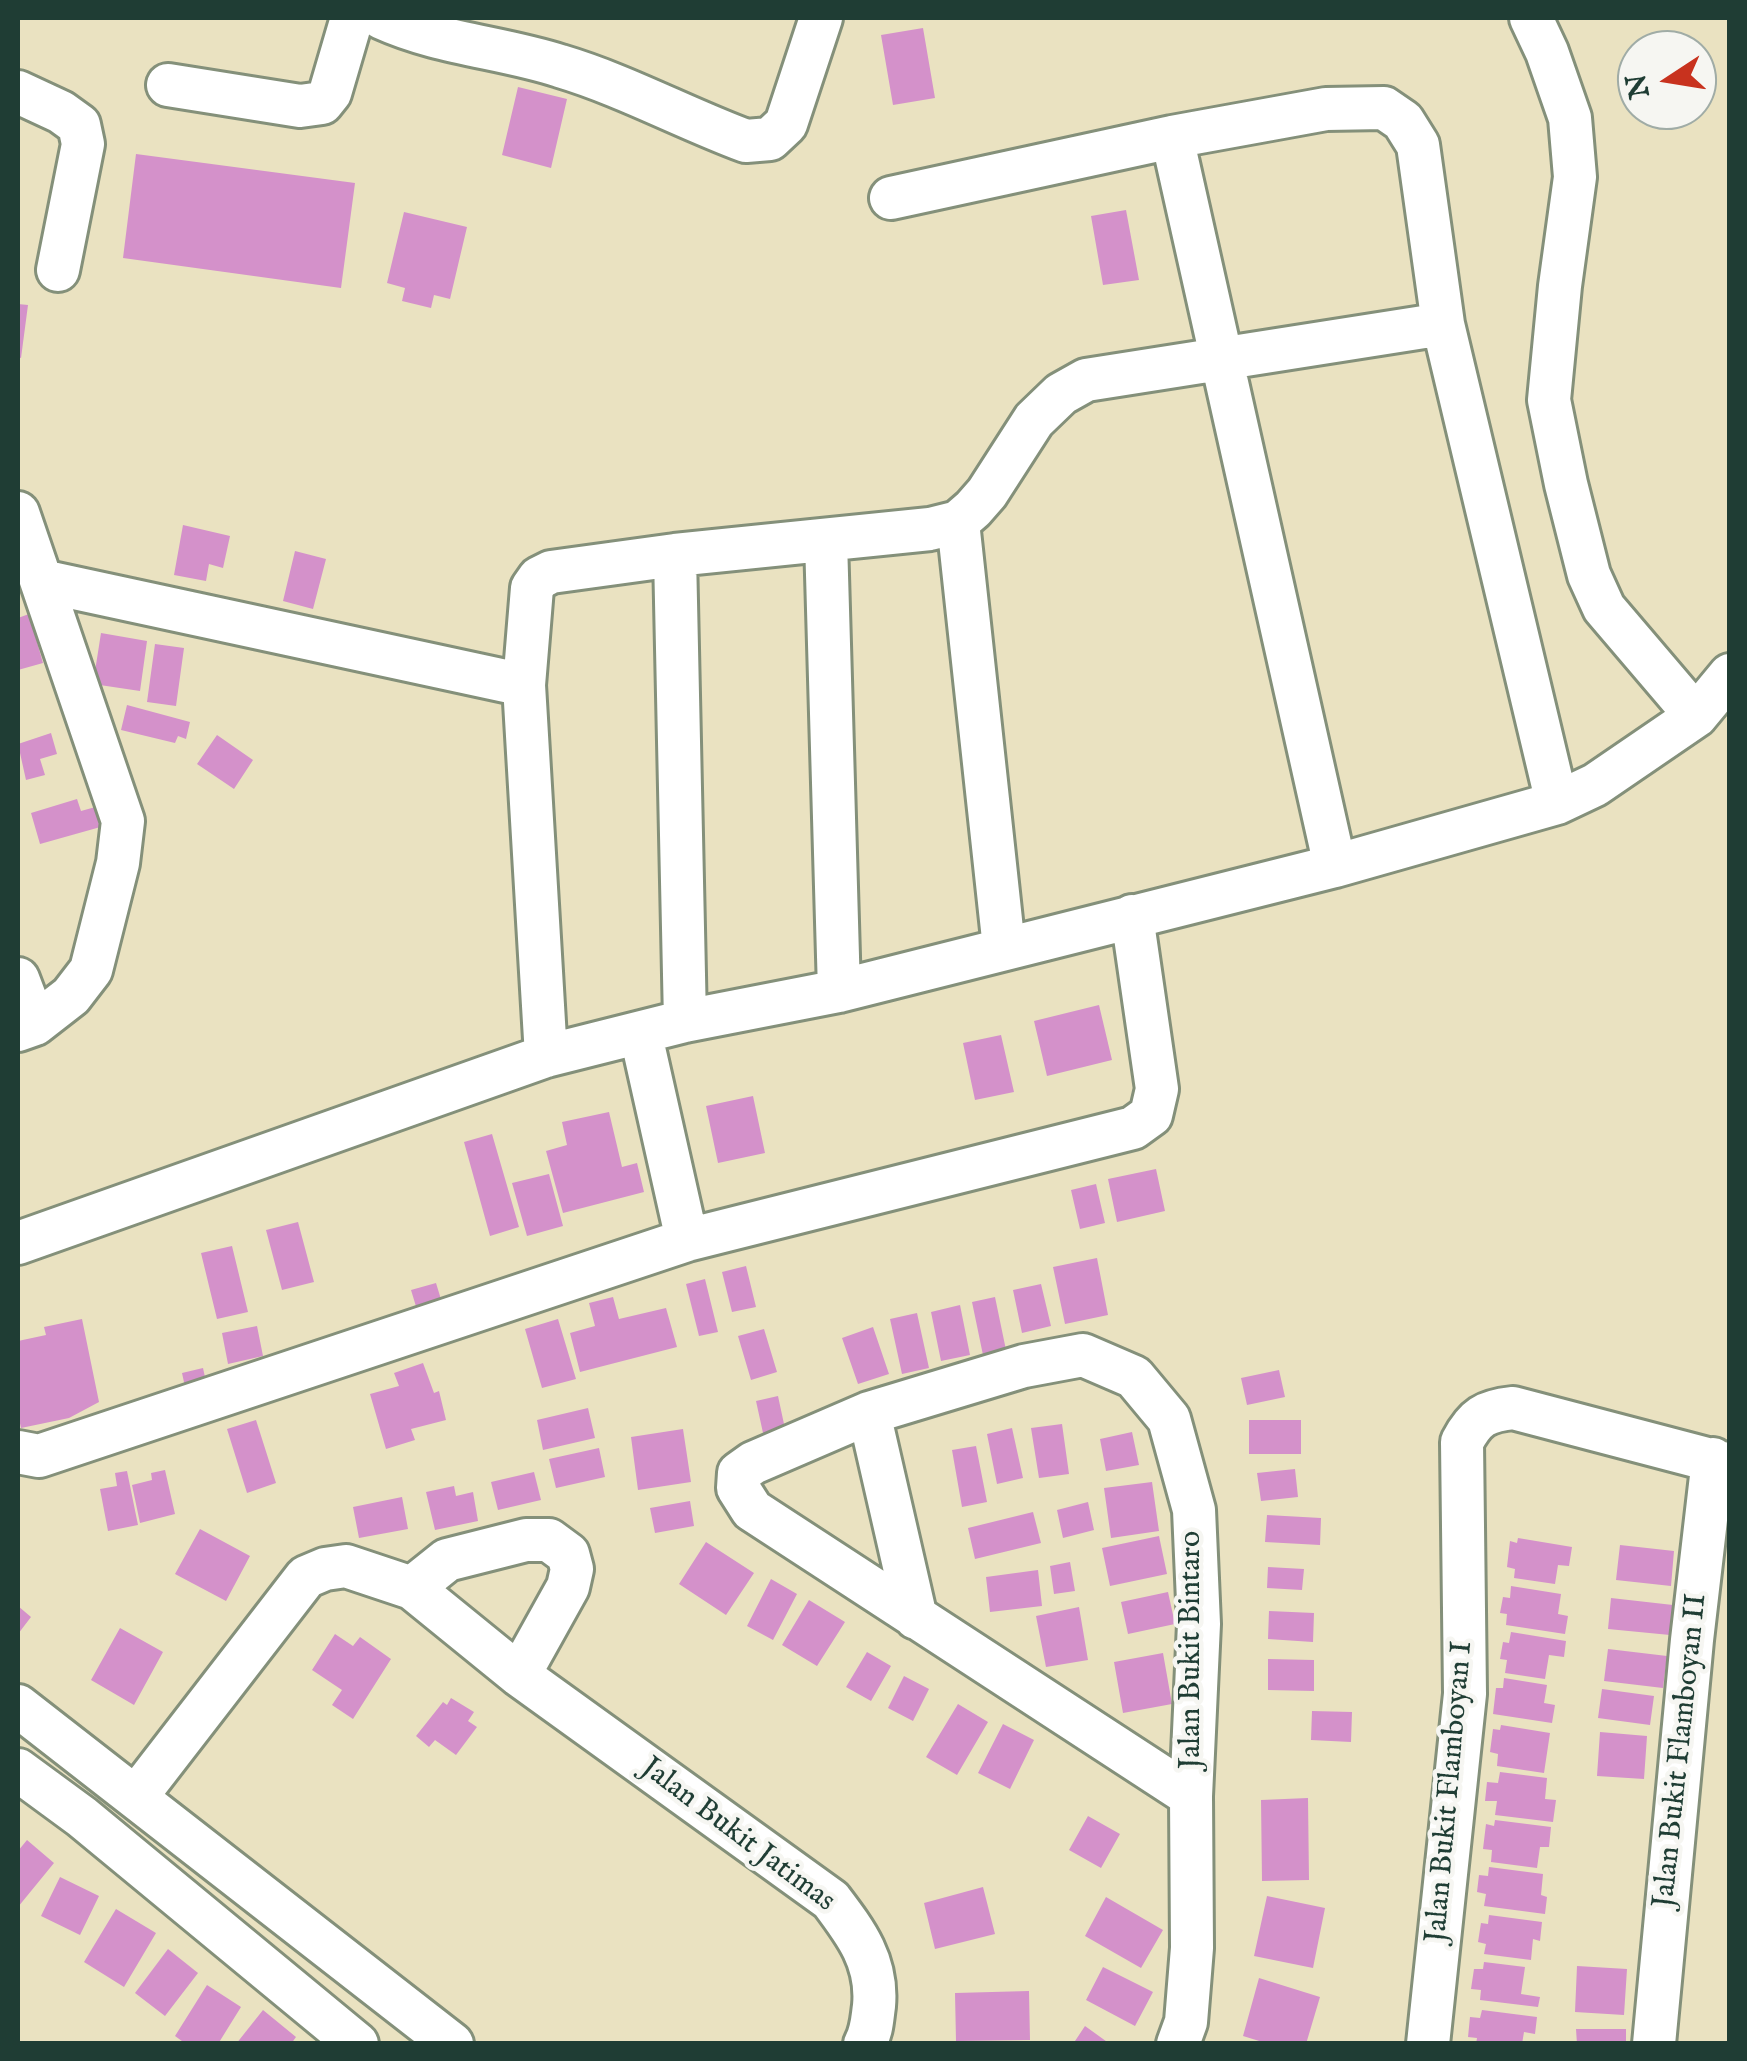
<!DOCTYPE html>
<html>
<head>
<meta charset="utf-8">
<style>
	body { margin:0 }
	#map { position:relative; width:1747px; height:2061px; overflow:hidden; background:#eae2c1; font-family:"IM FELL English",serif }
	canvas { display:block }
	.frame { position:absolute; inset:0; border:20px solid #1f3d34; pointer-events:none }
	.north { position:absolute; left:1617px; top:30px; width:100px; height:100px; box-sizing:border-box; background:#f6f6f2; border:2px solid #a0aca6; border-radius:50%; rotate:258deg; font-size:28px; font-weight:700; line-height:40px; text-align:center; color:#1f3d34 }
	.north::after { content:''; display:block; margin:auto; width:35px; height:45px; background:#c8321e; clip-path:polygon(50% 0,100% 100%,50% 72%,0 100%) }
</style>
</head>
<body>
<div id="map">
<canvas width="1747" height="2061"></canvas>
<div class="frame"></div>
<div class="north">N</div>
</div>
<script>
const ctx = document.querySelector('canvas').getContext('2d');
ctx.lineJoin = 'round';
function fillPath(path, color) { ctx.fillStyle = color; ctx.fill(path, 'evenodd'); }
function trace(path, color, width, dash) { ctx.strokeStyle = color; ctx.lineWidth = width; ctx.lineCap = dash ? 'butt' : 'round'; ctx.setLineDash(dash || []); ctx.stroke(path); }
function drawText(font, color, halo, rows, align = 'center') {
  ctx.font = font + ' "IM FELL English",serif'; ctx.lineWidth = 9; ctx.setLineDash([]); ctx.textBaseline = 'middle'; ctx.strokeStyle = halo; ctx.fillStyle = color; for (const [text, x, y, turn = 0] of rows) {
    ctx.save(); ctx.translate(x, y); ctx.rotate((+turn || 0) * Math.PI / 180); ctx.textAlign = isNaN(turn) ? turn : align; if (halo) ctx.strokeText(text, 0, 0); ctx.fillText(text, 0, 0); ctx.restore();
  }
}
fillPath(new Path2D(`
	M923,28l12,70 -42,7 -12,-70z
	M518,87l49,12 -16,69 -49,-13z
	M136,154l219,29 -14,105 -218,-30z
	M1126,210l13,70 -36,5 -12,-69z
	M404,212l63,15 -17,72 -16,-4 -3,13 -29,-7 3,-13 -18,-5z
	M18,304l10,1 -7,53 -3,-1z
	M183,525l47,11 -7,32 -14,-4 -3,17 -32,-6z
	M295,551l31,8 -13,50 -30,-8z
	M29,614l14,49 -25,7v-52z
	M101,633l46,8 -7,50 -47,-7z
	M155,644l29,4 -8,58 -29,-4z
	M127,705l63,17 -4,17 -8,-3 -3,7 -54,-13z
	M51,733l6,21 -17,5 5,16 -19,5 -8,-36z
	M217,735l36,25 -19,29 -37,-25z
	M77,799l4,12 18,-5 5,20 -64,18 -9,-31z
	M1099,1005l13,55 -65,16 -13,-55z
	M1001,1035l13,57 -39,8 -12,-57z
	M753,1096l12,57 -47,10 -12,-57z
	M609,1112l13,55 15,-4 7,29 -81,21 -17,-62 21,-6 -5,-23z
	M492,1134l27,93 -29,9 -26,-94z
	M1156,1169l9,42 -48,11 -9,-43z
	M549,1174l14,52 -36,10 -15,-53z
	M1096,1184l9,39 -25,6 -9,-39z
	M298,1222l16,60 -32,8 -16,-60z
	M232,1246l16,66 -31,7 -16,-66z
	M1097,1258l11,57 -43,9 -12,-57z
	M746,1266l10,41 -24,5 -10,-40z
	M705,1279l13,53 -19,4 -13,-52z
	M436,1283l11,36 -25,7 -11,-36z
	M1041,1284l10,42 -29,7 -9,-43z
	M613,1297l6,22 47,-11 11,39 -97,25 -10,-39 25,-7 -6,-23z
	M995,1297l11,53 -23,5 -11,-53z
	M960,1305l10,50 -29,6 -10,-49z
	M917,1313l12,55 -27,6 -12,-55z
	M82,1319l17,83 -30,16 -48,10 -3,-14v-73l28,-6 -2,-8z
	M558,1319l18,60 -34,9 -17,-59z
	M257,1326l6,30 -35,8 -6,-31z
	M873,1327l16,47 -31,10 -16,-46z
	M764,1329l13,43 -26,8 -13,-44z
	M423,1363l11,30 5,-2 7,29 -35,9 4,11 -29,9 -16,-55 29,-8 -5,-13z
	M203,1368l5,23 -21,5 -5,-23z
	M1279,1370l6,27 -38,8 -6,-27z
	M778,1396l9,42 -22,4 -9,-41z
	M588,1408l7,30 -52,12 -6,-30z
	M256,1420l20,63 -29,10 -20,-64z
	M1249,1420h52v34h-52z
	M1062,1424l7,50 -30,4 -8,-50z
	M1012,1428l11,50 -26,6 -10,-50z
	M683,1429l8,53 -53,8 -7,-53z
	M1132,1432l7,33 -33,6 -6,-32z
	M976,1446l11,56 -25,5 -10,-57z
	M599,1448l6,29 -49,11 -7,-29z
	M1295,1469l3,28 -37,4 -4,-28z
	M165,1470l10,44 -35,9 -8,-38 20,-5 -1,-7z
	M127,1471l11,54 -30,6 -8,-42 17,-3 -2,-13z
	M534,1472l7,28 -43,10 -7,-28z
	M1152,1482l7,49 -48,7 -7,-50z
	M454,1486l2,10 17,-4 5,29 -43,9 -9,-38z
	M402,1497l6,32 -49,9 -6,-31z
	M690,1501l4,25 -39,7 -5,-25z
	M1088,1502l6,28 -31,8 -6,-28z
	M1033,1512l8,31 -66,16 -7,-31z
	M1267,1515l54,3 -1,27 -55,-3z
	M200,1529l50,27 -24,45 -51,-27z
	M1159,1536l8,38 -57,12 -8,-38z
	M1518,1538l54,9 -3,19 -11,-1 -3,19 -41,-6 1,-9 -8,-2 3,-26 7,2z
	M706,1542l48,31 -28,42 -47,-31z
	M1620,1545l54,6 -3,35 -55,-6z
	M1070,1562l5,29 -21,3 -4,-28z
	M1268,1567l36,2 -2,21 -35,-2z
	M1038,1570l4,36 -52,6 -4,-35z
	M771,1579l26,15 -24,46 -26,-14z
	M1511,1586l50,8 -3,20 10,2 -3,18 -59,-9 1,-11 -7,-1 3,-16 7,1z
	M1168,1592l7,32 -47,10 -7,-32z
	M1611,1598l62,7 -3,30 -62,-6z
	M809,1600l36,22 -28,44 -35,-21z
	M18,1606l13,11 -13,17z
	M1079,1607l9,53 -42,7 -10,-51z
	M1269,1611l45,2 -1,29 -45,-3z
	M120,1628l43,24 -29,53 -43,-25z
	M1511,1632l55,9 -2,16 -15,-2 -4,24 -40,-6 2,-13 -7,-1 3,-17 6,1z
	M335,1634l18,12 7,-9 31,22 -38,60 -21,-14 10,-15 -30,-20z
	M1608,1649l59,7 -4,32 -59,-7z
	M867,1652l24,14 -20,35 -25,-14z
	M1163,1653l9,51 -49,9 -9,-51z
	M1268,1659l46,1v31l-46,-1z
	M904,1676l25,13 -16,32 -25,-13z
	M1504,1678l43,7 -3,18 11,2 -3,18 -59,-9 3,-26h7z
	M1602,1689l52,7 -4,29 -52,-7z
	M451,1698l23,14 -6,9 9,6 -21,28 -21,-15 -6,7 -13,-11 27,-34 4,3z
	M958,1704l30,18 -31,53 -31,-18z
	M1312,1711l40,1 -1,30 -40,-2z
	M1003,1724l31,16 -24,49 -32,-16z
	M1501,1725l49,8 -6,40 -47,-7 1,-12 -8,-2 3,-23 7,1z
	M1600,1732l47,4 -3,43 -47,-3z
	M1500,1772l47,6 -2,21 11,1 -3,22 -58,-7 2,-14h-12l2,-19 11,1z
	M1308,1798l1,82 -47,1 -1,-81z
	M1088,1816l32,18 -19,34 -32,-18z
	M1495,1820l56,7 -2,20h-9l-3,21 -46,-6 1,-12 -9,-1 3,-25 8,2z
	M27,1840l27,23 -36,44v-56z
	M1489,1867l54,7 -2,21 6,2 -2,17 -61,-8 2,-12 -9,-2 2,-17 9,1z
	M60,1877l39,19 -19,39 -39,-19z
	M983,1887l12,47 -60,15 -11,-46z
	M1267,1896l58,12 -12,60 -59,-12z
	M1106,1897l57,33 -22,38 -56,-32z
	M116,1909l40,24 -32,54 -40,-25z
	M1489,1915l53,7 -2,19 -7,-2 -2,21 -47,-6 2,-10 -8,-2 3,-19 7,1z
	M168,1949l30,24 -33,43 -30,-23z
	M1484,1962l41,5 -4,27 19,3 -2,10 -58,-7 1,-10 -10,-1 3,-20h9z
	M1577,1966l50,3 -3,46 -49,-3z
	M1103,1967l50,25 -18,34 -49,-26z
	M1259,1978l61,19 -14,47h-37l-26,-8z
	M207,1985l34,22 -23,37h-32l-11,-8z
	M1029,1991l1,49 -74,1 -1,-48z
	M263,2010l33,27 -5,7h-55z
	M1482,2010l55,7 -2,17 -11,-2 -2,12h-46l1,-6 -9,-1 2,-20 10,1z
	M1085,2026l25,18h-37z
	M1576,2029h50v15h-49z`), '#d491ca');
const street = new Path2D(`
	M382,18c57,26 119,29 178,48 64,19 124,52 186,75l24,-2 16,-15 35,-106
	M1531,18l16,34 23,66 5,59 -15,109 -11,114 17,84 23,91 15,33 92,108
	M168,85l132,21 22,-3 8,-10 22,-75
	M18,92l43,20 18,13 4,19 -25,126
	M1172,137l163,729
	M891,198l281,-61 154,-28 58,-1 19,13 15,24 25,179 114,479
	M18,513l105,308 -5,42 -27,107 -20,26 -36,28
	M958,522l46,426
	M826,540l13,451
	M675,555l10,466
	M42,581l482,104
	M18,979l17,45 -17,6
	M641,1035l46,205
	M546,1056l-22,-371 8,-97 7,-10 12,-6 124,-17 255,-26 28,-7 15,-13 14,-16 47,-73 27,-26 25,-14 357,-56
	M18,1243l528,-187 139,-35 154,-30 496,-125 222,-63 38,-18 101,-69 34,-41
	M869,1413l47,205
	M18,1452l21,4 648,-216 446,-112 18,-13 6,-26 -25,-173
	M412,1588l35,-28 79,-20h23l19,14 4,15 -4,18 -49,88
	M18,1706l434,338
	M18,1770l64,47 275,227
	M136,1797l170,-220 19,-8 21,-3 66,22 107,87 312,225c25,33 47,62 43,106 -2,14 -2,25 -9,38
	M1178,2044l8,-22 6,-74 -1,-152 8,-172 -5,-114 -25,-91 -35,-42 -51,-22 -59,11 -155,47 -116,50 -14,10 -1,15 14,22 439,286
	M1428,2044l37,-350 -3,-252c13,-25 23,-31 51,-34l217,57
	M1654,2044l38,-404 21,-181`);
trace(street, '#84907a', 48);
trace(street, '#fff', 42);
drawText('30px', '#1f3d34', '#f6f6f2', [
	["Jalan Bukit Bintaro",1193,1650,-90],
	["Jalan Bukit Flamboyan II",1682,1751,-84],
	["Jalan Bukit Flamboyan I",1451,1792,-85],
	["Jalan Bukit Jatimas",737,1836,37]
]);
</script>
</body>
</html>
